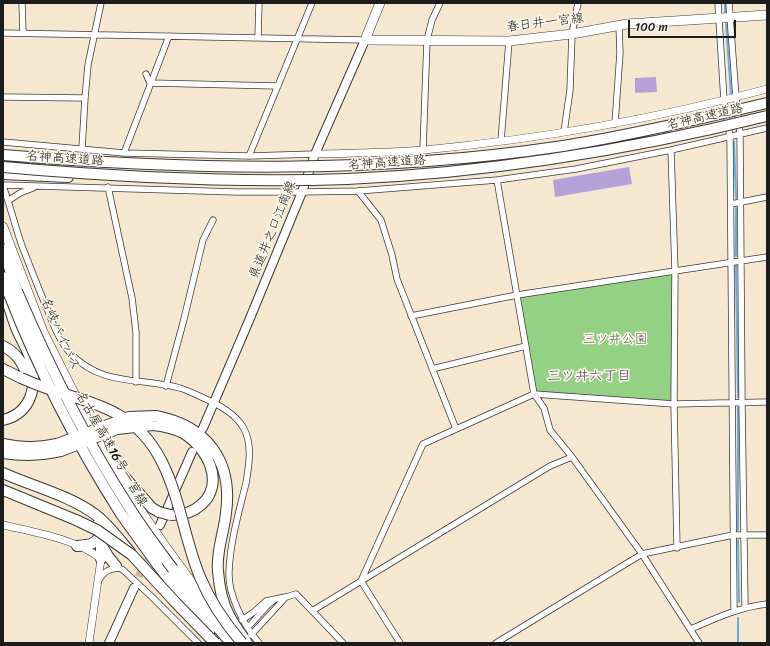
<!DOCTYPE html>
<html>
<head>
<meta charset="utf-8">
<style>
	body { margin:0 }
	#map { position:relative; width:770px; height:646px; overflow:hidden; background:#f6e7d1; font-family:Sriracha,sans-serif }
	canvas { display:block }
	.frame { position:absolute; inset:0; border:4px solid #1c1c1c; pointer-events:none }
	.scale { position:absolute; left:628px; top:20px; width:108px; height:18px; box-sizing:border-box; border:2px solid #1c1c1c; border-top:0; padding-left:5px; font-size:12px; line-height:14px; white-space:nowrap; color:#1c1c1c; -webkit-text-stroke:3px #fbf7ec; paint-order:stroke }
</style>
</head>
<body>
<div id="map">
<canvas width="770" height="646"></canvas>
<div class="frame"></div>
<div class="scale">100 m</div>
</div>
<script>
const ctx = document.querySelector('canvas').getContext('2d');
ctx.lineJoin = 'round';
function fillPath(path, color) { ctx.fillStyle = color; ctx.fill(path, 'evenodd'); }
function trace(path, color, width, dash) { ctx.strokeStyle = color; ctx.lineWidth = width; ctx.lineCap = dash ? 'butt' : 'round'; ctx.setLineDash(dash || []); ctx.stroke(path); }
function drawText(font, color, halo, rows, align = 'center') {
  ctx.font = font + ' Sriracha,"Klee One",sans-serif'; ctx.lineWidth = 3; ctx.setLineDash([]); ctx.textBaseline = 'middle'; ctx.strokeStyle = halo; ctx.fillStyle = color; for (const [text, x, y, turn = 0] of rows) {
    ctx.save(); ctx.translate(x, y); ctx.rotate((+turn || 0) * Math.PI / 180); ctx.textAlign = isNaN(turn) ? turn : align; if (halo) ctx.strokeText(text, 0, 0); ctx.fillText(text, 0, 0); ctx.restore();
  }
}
fillPath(new Path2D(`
	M675,271l-1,133 -140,-10 -17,-99z`), '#95d185');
trace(new Path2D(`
	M725,3v9
	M726,24l5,70
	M734,142l2,56
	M736,208v48
	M736,266l2,131
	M738,408v122
	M738,540l1,62
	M738,618v25`), '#68adde', 2);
fillPath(new Path2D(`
	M656,77l1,15 -22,1v-15z
	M629,167l3,17 -77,13 -2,-17z`), '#b5a0d7');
trace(new Path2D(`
	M134,588l26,-63`), '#cabead', 8, [8, 4]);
const minor = new Path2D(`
	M22,3l1,30
	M718,3l6,98 6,36 4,474
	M729,3l7,95 4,36 2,268 3,205
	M3,33l362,7
	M258,38l1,-35
	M146,74l4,9 128,3
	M3,97l82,1
	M615,124l5,-71 -1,-28
	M564,132l6,-42 2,-56 6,-31
	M501,141l8,-100
	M3,142l121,11 125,3 66,-2
	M82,148l3,-50 3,-33 13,-62
	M423,150l4,-110 5,-20 8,-17
	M671,150l4,121 -1,133 3,144
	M124,153l45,-117
	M249,156l63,-153
	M497,180l37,214 10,14 6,22 22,27 70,97 57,89
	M3,185l233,7h66l56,-1 139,-11 79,-11 95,-19 96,-22
	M3,186c7,19 12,40 19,60 7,18 14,36 21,53 8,19 14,39 27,54 32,34 70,24 110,35 9,3 19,8 28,12 13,6 27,14 35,27 10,17 6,38 3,56 -7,29 -16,59 -17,89 -1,23 15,54 30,71
	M108,187l24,111 4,34v50
	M358,191l23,29 11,35 5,24 59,150
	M8,201l12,-8 13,-5
	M731,204l36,-7
	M411,316l106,-21 250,-38
	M432,369l94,-23
	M166,386l18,-67 19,-79 10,-20
	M115,566l8,4 29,27 46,46
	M99,580c5,-9 10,-11 20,-12
	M312,611l238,-145 22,-9
	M242,620l12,-8 12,-11 19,-4
	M250,625l19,-21 4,-3
	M691,629c25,-11 49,-22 76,-25
	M251,635l35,-38 10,-3 47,49
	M400,643l-39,-62 62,-137 111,-50 140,10 93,-2
	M496,643l146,-89 91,-19h34`);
const tertiary = new Path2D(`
	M315,154c37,-1 73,-1 109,-4 116,-11 231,-31 343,-61
	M3,525c30,7 74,14 98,34l-12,84`);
const secondary = new Path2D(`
	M203,428l45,-105 54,-131 13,-38 50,-114
	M160,525l32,-73
	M109,643l25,-55`);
const primary = new Path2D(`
	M380,3l-15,37 144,1 63,-7 55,-10 140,-9`);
const trunk = new Path2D(`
	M3,227l40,105 64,127
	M115,472c32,50 66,98 102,144`);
const motorway = new Path2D(`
	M3,174l65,3
	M3,249l14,42
	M3,277l6,17
	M3,346c16,8 21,20 27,36
	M3,369l18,9
	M156,416c51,10 77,45 70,97 -2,20 -10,38 -8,58 1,14 4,31 11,44 5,10 12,19 18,28
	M3,420c30,-7 36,-38 26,-65 -3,-8 -8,-16 -12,-25 -4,-10 -7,-21 -11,-32
	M153,425c10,1 20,3 30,8 24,14 43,50 18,72 -9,8 -18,10 -29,10
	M3,444c20,4 34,4 54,0
	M3,453c20,3 38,3 58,-2
	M104,454l48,54 7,4
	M3,473c31,14 66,22 93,42 13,10 23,24 34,37
	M3,490l73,30
	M97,525l4,18v16
	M77,546c10,-1 18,-1 22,-9
	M102,546l6,10 8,10
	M157,564l52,68
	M173,569l38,51 20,23`);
trace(minor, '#3d3a37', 7);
trace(tertiary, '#3d3a37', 8);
trace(secondary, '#3d3a37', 10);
trace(primary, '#3d3a37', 10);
trace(trunk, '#3d3a37', 10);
trace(motorway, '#3d3a37', 12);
trace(minor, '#fff', 5.5);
trace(tertiary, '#fff', 7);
trace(secondary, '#fff', 8);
trace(primary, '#fff', 9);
trace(trunk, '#fff', 9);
trace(motorway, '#fff', 10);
const motorwayBridge = new Path2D(`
	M3,155c186,15 374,19 560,-9 68,-11 136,-27 204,-43
	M3,167c114,10 229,16 344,12 142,-6 282,-29 420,-63
	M17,291c32,75 68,148 112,216 13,21 29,42 44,62
	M9,294c30,77 68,151 112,220 12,17 24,33 36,50
	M21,378c9,4 19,8 28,11 23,8 47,13 68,25 60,32 60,108 83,163 10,24 25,46 42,66
	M57,444l72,-27 27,-1
	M61,451l56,-22 36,-4
	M159,512l11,3
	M76,520l21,10 35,25 44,48 39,40`);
trace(motorwayBridge, '#3d3a37', 12, []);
trace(motorwayBridge, '#fff', 10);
drawText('13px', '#1c1c1c', '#fbf7ec', [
	["春日井一宮線",545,23,-7],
	["名神高速道路",705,117,-13],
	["名神高速道路",65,159,4],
	["名神高速道路",387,163,-4],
	["県道井之口江南線",273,230,-68],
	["名岐バイパス",60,334,66],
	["名古屋高速16号一宮線",111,449,60]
]);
drawText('13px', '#465b41', '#fbf7ec', [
	["三ツ井公園",615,340]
]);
drawText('14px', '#524a5d', '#fbf7ec', [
	["三ツ井六丁目",589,376]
]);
</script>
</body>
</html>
